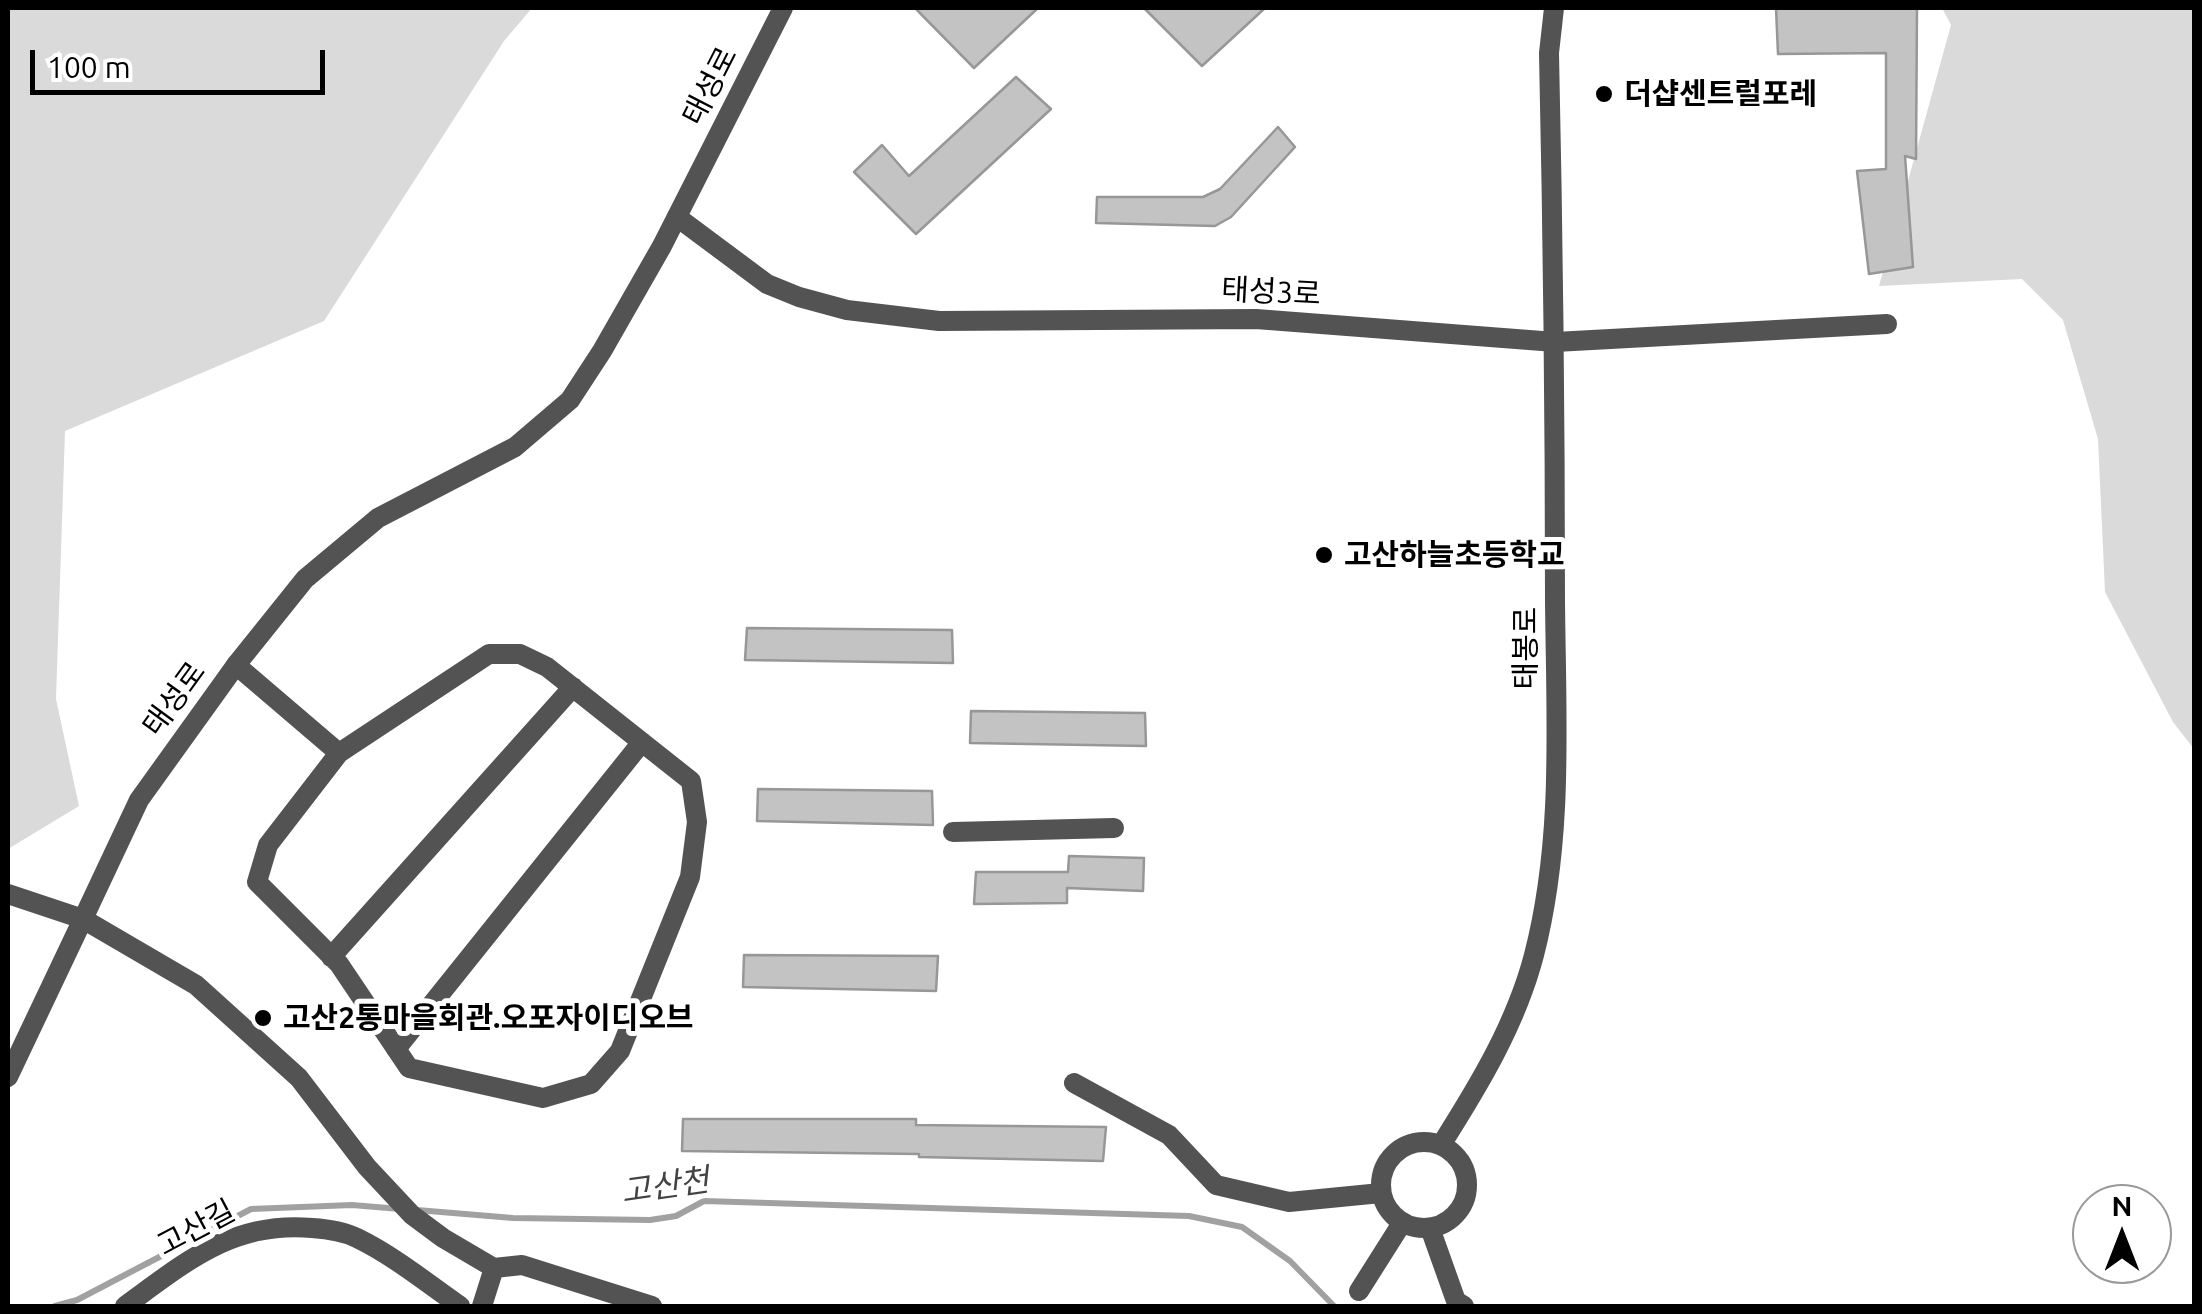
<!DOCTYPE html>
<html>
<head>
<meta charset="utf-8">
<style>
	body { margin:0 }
	#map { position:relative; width:2202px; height:1314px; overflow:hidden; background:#fff; font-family:Ubuntu,sans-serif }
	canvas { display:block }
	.frame { position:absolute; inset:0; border:10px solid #000; pointer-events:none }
	.north { position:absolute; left:2072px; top:1184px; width:100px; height:100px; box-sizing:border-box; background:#fff; border:2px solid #999; border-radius:50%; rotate:0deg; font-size:28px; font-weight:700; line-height:40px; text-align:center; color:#000 }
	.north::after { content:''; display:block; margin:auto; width:35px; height:45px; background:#000; clip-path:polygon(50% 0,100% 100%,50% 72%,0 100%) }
	.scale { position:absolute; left:30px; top:50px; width:295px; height:45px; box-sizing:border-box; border:5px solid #000; border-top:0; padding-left:12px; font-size:30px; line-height:35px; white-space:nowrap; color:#000; -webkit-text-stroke:8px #fff; paint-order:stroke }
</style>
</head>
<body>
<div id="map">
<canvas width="2202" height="1314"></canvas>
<div class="frame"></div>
<div class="north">N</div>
<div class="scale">100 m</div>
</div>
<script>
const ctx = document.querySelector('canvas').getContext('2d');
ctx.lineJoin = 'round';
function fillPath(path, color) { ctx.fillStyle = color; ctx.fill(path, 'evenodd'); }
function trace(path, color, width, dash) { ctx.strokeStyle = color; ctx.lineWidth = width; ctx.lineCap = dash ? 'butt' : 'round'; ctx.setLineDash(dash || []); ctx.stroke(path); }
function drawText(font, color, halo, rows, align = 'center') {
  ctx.font = font + ' Ubuntu,"Noto Sans KR",sans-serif'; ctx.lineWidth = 10; ctx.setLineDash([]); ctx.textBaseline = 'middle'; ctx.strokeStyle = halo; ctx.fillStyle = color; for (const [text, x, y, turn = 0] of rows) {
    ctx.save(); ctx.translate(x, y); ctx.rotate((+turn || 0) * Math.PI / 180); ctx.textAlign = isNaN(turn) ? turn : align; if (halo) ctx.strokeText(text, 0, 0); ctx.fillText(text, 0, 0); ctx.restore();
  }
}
fillPath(new Path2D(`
	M8,8h524l-28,33 -180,280 -259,110 -9,268 23,107 -71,43z
	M1942,8h252v741l-21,-27 -68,-130 -7,-153 -35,-119 -41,-41 -143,7 72,-261z`), '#dadada');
trace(new Path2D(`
	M417,1210l96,8 137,2 26,-4 28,-15 485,15 53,11 48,34 44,45
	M55,1306l22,-6 174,-91 101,-4 48,4`), '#a1a1a1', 6);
const building = new Path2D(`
	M915,8h123l-64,60z
	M1144,8h121l-63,58z
	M1776,8h141l-1,151 -11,-3 8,111 -44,7 -12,-103 29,-2v-116l-108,1z
	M1016,77l35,32 -135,125 -62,-62 28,-27 27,31z
	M1278,127l17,20 -64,70 -16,9 -119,-3 1,-26h106l17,-8z
	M747,628l205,2 1,33 -208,-3z
	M971,711l174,2 1,33 -176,-3z
	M758,789l174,2 1,34 -176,-4z
	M1069,856l75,2 -1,33 -76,-3v15l-93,1 2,-32h92z
	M744,955l194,1 -2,35 -193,-4z
	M683,1119h233v6l190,2 -3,34 -184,-4v-3l-237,-3z`);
fillPath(building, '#c3c3c3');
trace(building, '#979797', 2.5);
trace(new Path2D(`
	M677,217l90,67 32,13 48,13 92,11 317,-2 299,23 332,-18
	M489,654h31l27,13 144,114 6,41 -7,55 -70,174 -29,33 -48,14 -134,-30 -70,-104 -82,-82 11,-37 71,-92z
	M236,665l103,88
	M953,832l161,-4
	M8,894l75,25
	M331,957l242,-270
	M396,1049l246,-307
	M1074,1083l95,52 47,50 73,17 92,-9
	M1430,1228l26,73 8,5
	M125,1306c61,-44 107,-85 187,-78 15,1 31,3 45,10 37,18 70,45 103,68
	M482,1306l12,-38`), '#535353', 20);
trace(new Path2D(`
	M8,1077l75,-158
	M1381 1185a43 43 0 1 1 86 0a43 43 0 1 1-86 0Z
	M1441,1145c38,-60 75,-121 93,-190 30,-116 22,-236 21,-355 0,-183 -2,-365 -6,-547l5,-45
	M1359,1291l43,-68
	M652,1306l-130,-41 -28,3 -51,-30 -31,-23 -45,-48 -68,-89 -103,-93 -113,-66 56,-119 97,-135 69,-86 73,-61 137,-71 55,-47 32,-49 60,-105 121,-238`), '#535353', 20);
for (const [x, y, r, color] of [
	[1604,94,10,"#000"],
	[1324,555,10,"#000"],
	[263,1018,10,"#000"]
]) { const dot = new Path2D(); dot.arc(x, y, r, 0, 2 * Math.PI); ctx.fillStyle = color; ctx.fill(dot); trace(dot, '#fff', 4); }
drawText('30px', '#000', '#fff', [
	["태성로",710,86,-63],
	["태성3로",1271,292,3],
	["태봉로",1526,648,-90],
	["태성로",174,699,-54],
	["고산길",196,1228,-28]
]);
drawText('bold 30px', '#000', '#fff', [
	["더샵센트럴포레",1624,94],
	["고산하늘초등학교",1344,555],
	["고산2통마을회관.오포자이디오브",283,1018]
], 'left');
drawText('italic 32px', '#424242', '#fff', [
	["고산천",665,1186,-8]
]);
</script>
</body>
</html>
